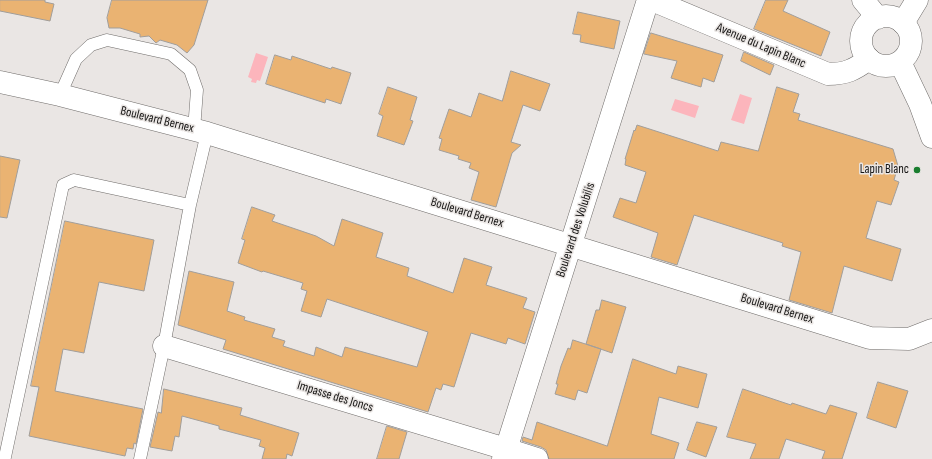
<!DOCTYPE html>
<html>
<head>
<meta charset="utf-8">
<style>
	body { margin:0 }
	canvas { display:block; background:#eae6e4 }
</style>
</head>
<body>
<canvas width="932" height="459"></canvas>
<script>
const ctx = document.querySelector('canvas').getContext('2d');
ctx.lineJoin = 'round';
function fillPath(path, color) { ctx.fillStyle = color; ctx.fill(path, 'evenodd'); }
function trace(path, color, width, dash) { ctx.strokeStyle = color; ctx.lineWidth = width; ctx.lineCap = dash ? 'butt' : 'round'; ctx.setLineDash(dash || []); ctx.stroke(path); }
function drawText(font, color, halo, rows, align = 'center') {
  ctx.font = font + ' "Sofia Sans Condensed",sans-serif'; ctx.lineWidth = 3; ctx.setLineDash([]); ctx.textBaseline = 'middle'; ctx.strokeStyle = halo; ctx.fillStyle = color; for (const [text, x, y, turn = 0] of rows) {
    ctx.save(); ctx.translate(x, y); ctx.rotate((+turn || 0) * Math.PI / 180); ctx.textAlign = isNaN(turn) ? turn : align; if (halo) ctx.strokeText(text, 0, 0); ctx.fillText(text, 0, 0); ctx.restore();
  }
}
fillPath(new Path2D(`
	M256,53l12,4 -8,24 -3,-1 -1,3 -5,-1 1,-3 -4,-2z
	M740,94l12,4 -8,26 -13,-4z
	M675,99l24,7 -4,12 -24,-8z`), '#fcb5bc');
const building = new Path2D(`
	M0,0h45v2l9,2 -4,17 -50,-10z
	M112,0h96l-14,45 -7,8 -10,-8 -17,-5 -4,3 -7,-7 -9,1v-3l-20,-6h-11l-2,-10z
	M766,0h22l-5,11 47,21 -9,24 -67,-27z
	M578,12l42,9 -6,28 -34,-7 1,-7 -8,-1z
	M651,33l72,22 -9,27 -11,-4 -2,9 -30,-9 6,-17 -33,-7z
	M744,52l30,13 -4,10 -29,-14z
	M275,55l16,5 1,-4 39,13 1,-2 19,6 -10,31 -15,-5 -1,4 -59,-19z
	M511,71l39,13 -10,27 -17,-6 -12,37 10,3 -9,8 -16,54 -25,-7 8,-28 -10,-4 2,-5 -13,-4 1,-3 -20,-6 3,-11 -3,-1 10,-29 22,8 8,-24 23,8z
	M388,87l29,10 -7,23 3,1 -9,24 -27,-9 6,-20 -4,-2z
	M777,87l22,7 -6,18 7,2 -2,6 95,29 5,17 -4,14 5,2 -8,23 -14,-4 -11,37 35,11 -9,32 -48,-15 -12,47 -43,-13 12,-48 -19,-6 1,-3 -89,-28 -17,50 -26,-8 7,-24 -45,-16 7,-19 16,5 10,-31 -21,-7 1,-6h-1l9,-29 1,1 2,-6 81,26 3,-9 37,9z
	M0,156l20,4 -13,58 -7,-1z
	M252,207l23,8 -3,6 44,15 18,10 8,-27 41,14 -7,24 33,11 -2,8 46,17 11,-35 28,9 -6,18 41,13 -4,10 12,4 -10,32 -17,-6 -2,6 -35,-11 -17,54 -11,-3 -2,6 -5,-2 -8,24 -205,-63 3,-9 -48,-15 11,-54 45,11 -7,29 18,6 -1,3 31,9 -3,8 13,4 -2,5 31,10 2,-9 26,10 3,-10 72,20 11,-35 -101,-33 -6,18 -20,-6 6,-20 -6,-2 2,-6 -40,-12 -1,1 -24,-9 7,-23 -3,-1z
	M65,221l89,19 -10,51 -45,-9 -15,71 -21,-4 -8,42 88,18 -7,35 -2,-1 -1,6 -6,-1 -2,8 -96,-20 10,-49 -8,-1z
	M602,300l24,7 -14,46 -26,-9 10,-34h3z
	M573,340l28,9 -14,44 -9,-3 -3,10 -20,-6 3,-10h-2l5,-18 7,-18 2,1z
	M633,359l43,15 2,-8 29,8 -9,34 -39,-11 -8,37 28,9 -5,16h-125l-3,-9 -5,-3 -19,-6 1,-4 9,3 5,-18 70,24z
	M878,382l30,9 -12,37 -29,-10z
	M164,389l78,19 -2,7 59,18 -7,23 -5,-2 -1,5h-24l3,-11 -6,-2 2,-6 -42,-11v-3l-37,-10 -3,21 -4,-1 -3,15 -22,-4 8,-35 3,1z
	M743,389l48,16 1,-2 34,11 4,-9 27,8 -15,46h-20l3,-8 -39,-12 -7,20h-29l6,-15 -29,-7z
	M697,422l20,5 -11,30 -19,-7z
	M387,426l20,6 -8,27h-22z`);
fillPath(building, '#eab372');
trace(building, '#a19e9b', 1);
const service = new Path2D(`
	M60,95l16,-36 15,-14 16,-5 64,14 19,16 7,20 -3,40
	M190,205l17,-72
	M5,457l58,-272 11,-5 116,25 -26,141 -24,113`);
const minor = new Path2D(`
	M652,0l176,74c18,0 26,-4 41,-15
	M903,23l14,-23
	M0,82l60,13 147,38 663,205 39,1 23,-9
	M164,346l342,103 31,10
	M503,459l145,-459`);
const tertiary = new Path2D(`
	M863,0l15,18
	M861 41a25 25 0 1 1 50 0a25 25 0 1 1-50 0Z
	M900,62l20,42 12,33`);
trace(service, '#706d6b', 13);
trace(minor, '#706d6b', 23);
trace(tertiary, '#706d6b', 23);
trace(service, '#fff', 12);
trace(minor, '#fff', 22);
trace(tertiary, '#fff', 22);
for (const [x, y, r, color] of [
	[917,170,4,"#1a7d2f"]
]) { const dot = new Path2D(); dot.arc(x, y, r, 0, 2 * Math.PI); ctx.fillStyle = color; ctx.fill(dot); trace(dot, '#eae6e4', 1.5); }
drawText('13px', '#161514', '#eae6e4', [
	["Avenue du Lapin Blanc",761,46,23],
	["Boulevard Bernex",157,120,14],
	["Boulevard Bernex",467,213,17],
	["Boulevard des Volubilis",576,230,-72],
	["Boulevard Bernex",777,309,17],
	["Impasse des Joncs",335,397,17]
]);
drawText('13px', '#161514', '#eae6e4', [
	["Lapin Blanc",909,170]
], 'right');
</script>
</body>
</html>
